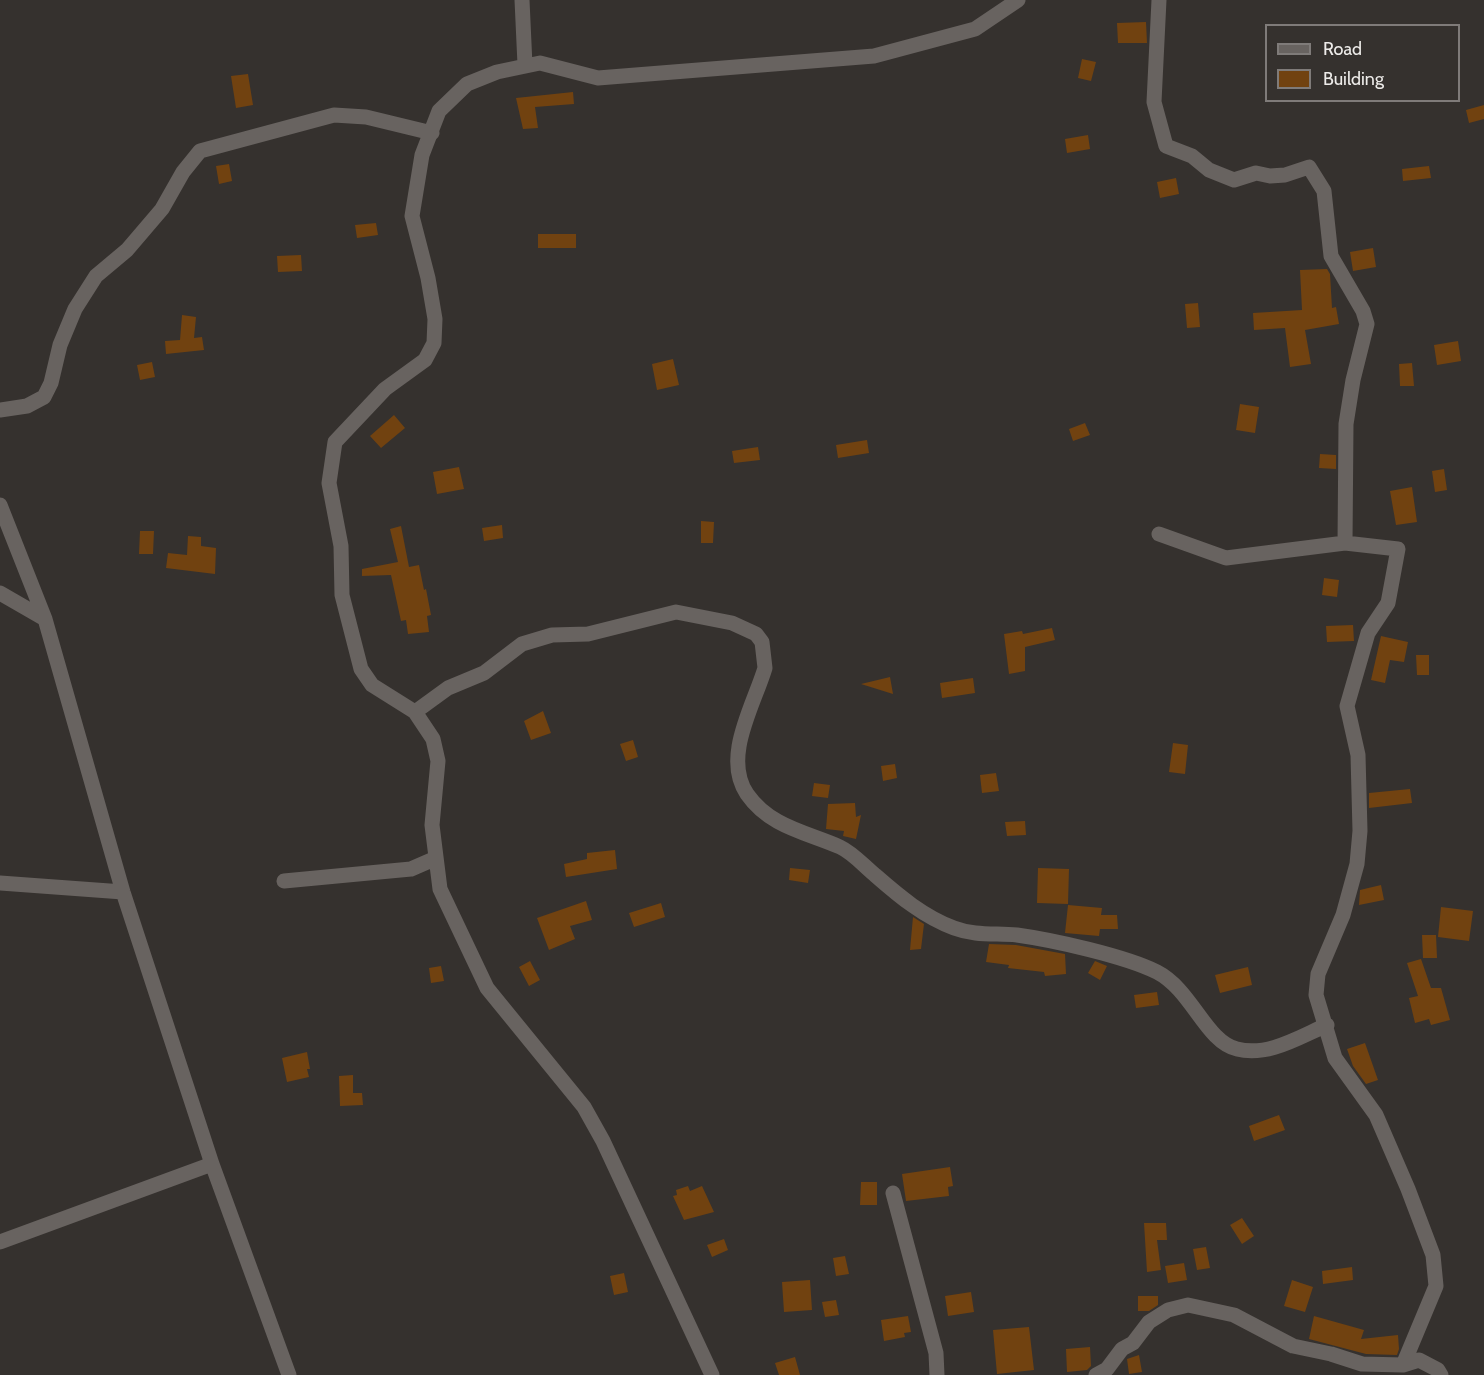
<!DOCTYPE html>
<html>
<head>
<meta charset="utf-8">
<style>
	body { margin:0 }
	#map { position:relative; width:1484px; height:1375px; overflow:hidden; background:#35312e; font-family:Cabin,sans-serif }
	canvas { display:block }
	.legend { position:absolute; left:1265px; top:24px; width:195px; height:78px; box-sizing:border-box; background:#35312e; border:2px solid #7f7b79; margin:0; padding:8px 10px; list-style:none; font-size:18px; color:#edebe9 }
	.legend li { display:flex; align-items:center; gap:12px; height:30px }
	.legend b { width:30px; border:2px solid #7f7b79 }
</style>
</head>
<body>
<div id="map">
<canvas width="1484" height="1375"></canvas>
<ul class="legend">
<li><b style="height:8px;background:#686360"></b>Road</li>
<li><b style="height:16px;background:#714210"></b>Building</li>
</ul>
</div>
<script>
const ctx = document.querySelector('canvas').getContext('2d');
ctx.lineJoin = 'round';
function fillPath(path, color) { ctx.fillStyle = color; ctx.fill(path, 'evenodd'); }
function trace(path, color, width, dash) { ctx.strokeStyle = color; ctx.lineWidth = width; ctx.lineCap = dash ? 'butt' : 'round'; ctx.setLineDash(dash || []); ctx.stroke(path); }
fillPath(new Path2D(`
	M1146,22l1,21h-29l-1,-20z
	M1082,59l14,3 -5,19 -13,-3z
	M248,74l5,31 -17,3 -5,-32z
	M573,92l1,12 -39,3 3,21 -15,1 -7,-31z
	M1484,105v14l-15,4 -3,-13z
	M1088,135l2,14 -23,4 -2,-14z
	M229,164l3,17 -13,3 -3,-18z
	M1429,166l2,12 -28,3 -1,-12z
	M1176,178l3,16 -19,4 -3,-16z
	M376,223l2,12 -21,3 -2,-13z
	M538,234h38v14h-38z
	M1373,248l3,19 -23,4 -3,-19z
	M301,255l1,16 -24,1 -1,-16z
	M1327,269l3,5 2,34 4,-1 3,17 -34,6 6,34 -21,3 -5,-39 -31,2 -1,-17 49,-3 -2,-40z
	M1198,303l2,24 -13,1 -2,-24z
	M182,315l14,2 -2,21 8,-1 2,13 -38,4 -1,-13 15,-1z
	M1458,341l3,20 -24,4 -3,-20z
	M673,359l6,26 -22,5 -5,-26z
	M152,362l3,15 -15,3 -3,-15z
	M1412,363l2,23h-14l-1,-22z
	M1240,404l19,3 -4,26 -19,-3z
	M394,415l11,13 -24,20 -11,-12z
	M1085,423l5,12 -17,6 -4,-12z
	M867,440l2,13 -31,5 -2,-13z
	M758,447l2,13 -26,3 -2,-12z
	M1320,454l16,1v14l-17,-1z
	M459,467l5,22 -27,5 -4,-22z
	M1444,469l3,21 -12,2 -3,-21z
	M1412,487l5,35 -21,3 -6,-34z
	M701,521l13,1 -1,21h-12z
	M502,525l1,13 -19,3 -2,-13z
	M401,526l8,41 10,-2 5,25 2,-1 5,26 -4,1 2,16 -21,2 -2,-14 -5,1 -10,-46 -29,1v-7l36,-7 -8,-33z
	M140,531h14l-1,23h-14z
	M188,536l13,1v9l15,2 -1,26 -49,-6 2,-15 19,2z
	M1324,578l15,2 -2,17 -15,-2z
	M1353,625l1,16 -27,1 -1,-16z
	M1052,628l3,12 -30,7v24l-16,3 -5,-40 18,-3 1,3z
	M1381,636l27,6 -4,20 -14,-2 -5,23 -14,-3z
	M1416,655h13v20h-12z
	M890,677l3,17 -32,-10z
	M973,678l2,15 -33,5 -2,-15z
	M543,711l8,22 -20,7 -7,-19z
	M633,740l5,17 -12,4 -6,-17z
	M1173,743l15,2 -3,29 -16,-2z
	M895,764l2,14 -14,3 -2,-15z
	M996,773l3,18 -17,2 -2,-18z
	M814,783l16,2 -2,13 -16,-2z
	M1410,789l2,14 -43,5v-15z
	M855,803l1,14 5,-2 -5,24 -13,-3 1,-5 -18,-2 2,-25z
	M1025,821l1,14 -19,1 -2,-14z
	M615,850l2,19 -51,8 -2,-13 23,-5v-6z
	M790,868l20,2 -2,13 -19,-3z
	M1038,868l31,1 -1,35 -31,-1z
	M1381,885l3,15 -25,5 1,-15z
	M586,901l6,19 -22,6 5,13 -26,11 -12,-32z
	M661,903l4,14 -31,10 -5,-14z
	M1068,905l34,3 -1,7h16l1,14h-18l-1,7 -34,-3z
	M1441,907l32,4 -4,30 -31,-4z
	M913,917l11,7 -3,25 -11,1z
	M1422,935h14l1,23h-14z
	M989,944l27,1 49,9 1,20 -21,2 -1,-4 -36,-4 1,-3 -23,-3z
	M1421,959l10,29h10l9,32 -19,5 -2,-6 -14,4 -6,-25 9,-2 -11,-33z
	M530,961l10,19 -11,6 -10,-19z
	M1095,961l12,5 -7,14 -12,-7z
	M441,966l3,15 -13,2 -2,-15z
	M1248,967l4,18 -32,8 -5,-18z
	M1157,992l2,13 -23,3 -2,-13z
	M1365,1043l13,37 -12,4 -13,-18 -6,-17z
	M307,1052l3,17h-3l2,8 -22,5 -5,-24z
	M353,1075v18h9l1,12 -23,1 -1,-30z
	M1279,1115l6,15 -31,11 -5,-15z
	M950,1167l3,19 -5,1 1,9 -43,5 -4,-27z
	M861,1182h16v23h-17z
	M688,1186l2,5 12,-5 12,26 -30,8 -11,-24 4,-1 -1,-5z
	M1242,1218l12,18 -12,8 -12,-19z
	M1144,1223h22l1,17h-10l4,30 -14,2z
	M724,1239l4,11 -16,7 -5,-12z
	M1206,1247l4,21 -13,2 -4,-21z
	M845,1256l4,18 -13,2 -3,-18z
	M1184,1263l3,17 -19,3 -3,-17z
	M1352,1267l1,13 -30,4 -1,-13z
	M624,1273l4,19 -14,3 -4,-19z
	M810,1280l2,30 -28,2 -2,-30z
	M1292,1280l21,7 -8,25 -21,-6z
	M971,1292l3,20 -26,4 -3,-20z
	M1138,1296h20v9l-9,6h-11z
	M836,1300l3,15 -14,2 -3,-15z
	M908,1316l3,16 -7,1 1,4 -21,4 -3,-21z
	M1314,1316l50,14 -3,9 37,-4 1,14 -2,6 -31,-1 -57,-15z
	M1029,1327l5,43 -37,4 -4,-44z
	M1090,1347l1,19 -4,4 -20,2 -1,-23z
	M1139,1355l3,17 -13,2 -2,-15z
	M795,1357l5,18h-21l-4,-12z`), '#714210');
trace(new Path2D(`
	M522,0l3,65
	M1159,0l-5,102 12,44 26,10 17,14 25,10 22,-7 14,3 15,-1 24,-8 15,24 7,65 32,55 4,13 -14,56 -7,44 -1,119 53,6 -10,54 -20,30 -21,73 11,49 2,76 -3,33 -14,51 -25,59 -2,21 19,63 41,57 32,74 25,66 3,31 -33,79
	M0,410l27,-4 17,-9 7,-14 9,-38 15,-36 21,-33 31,-26 35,-41 21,-37 17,-21 134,-36 32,2 66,16
	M0,505l45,114 78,273 89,272 77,211
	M1159,534l67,24 119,-15
	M0,593l45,26
	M415,712l33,-24 36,-15 38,-29 30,-9 36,-1 88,-22 56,11 24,11 6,8 3,26c-11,37 -43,89 -18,126 23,33 59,38 93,53 13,6 24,19 35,28 24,21 49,42 79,53 21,8 41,5 63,7 36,5 108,21 140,37 35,18 49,70 80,77 31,8 62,-12 90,-24
	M284,881l127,-12 23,-10
	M0,883l123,9
	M893,1193l43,160 1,22
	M0,1242l212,-78
	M712,1375l-109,-234 -19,-34 -97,-119 -47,-99 -8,-64 6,-64 -5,-22 -18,-27 -43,-27 -11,-16 -19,-74 -1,-49 -12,-63 6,-41 50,-53 40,-29 9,-17 1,-24 -7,-41 -16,-62 10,-61 17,-44 28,-27 30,-12 43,-9 58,15 276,-22 101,-27 43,-29
	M1096,1375l11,-6 15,-20 11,-6 16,-21 19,-12 20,-5 46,10 59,31 38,8 31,10 41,1 16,-5 19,10 3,5`), '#686360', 15);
</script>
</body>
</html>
